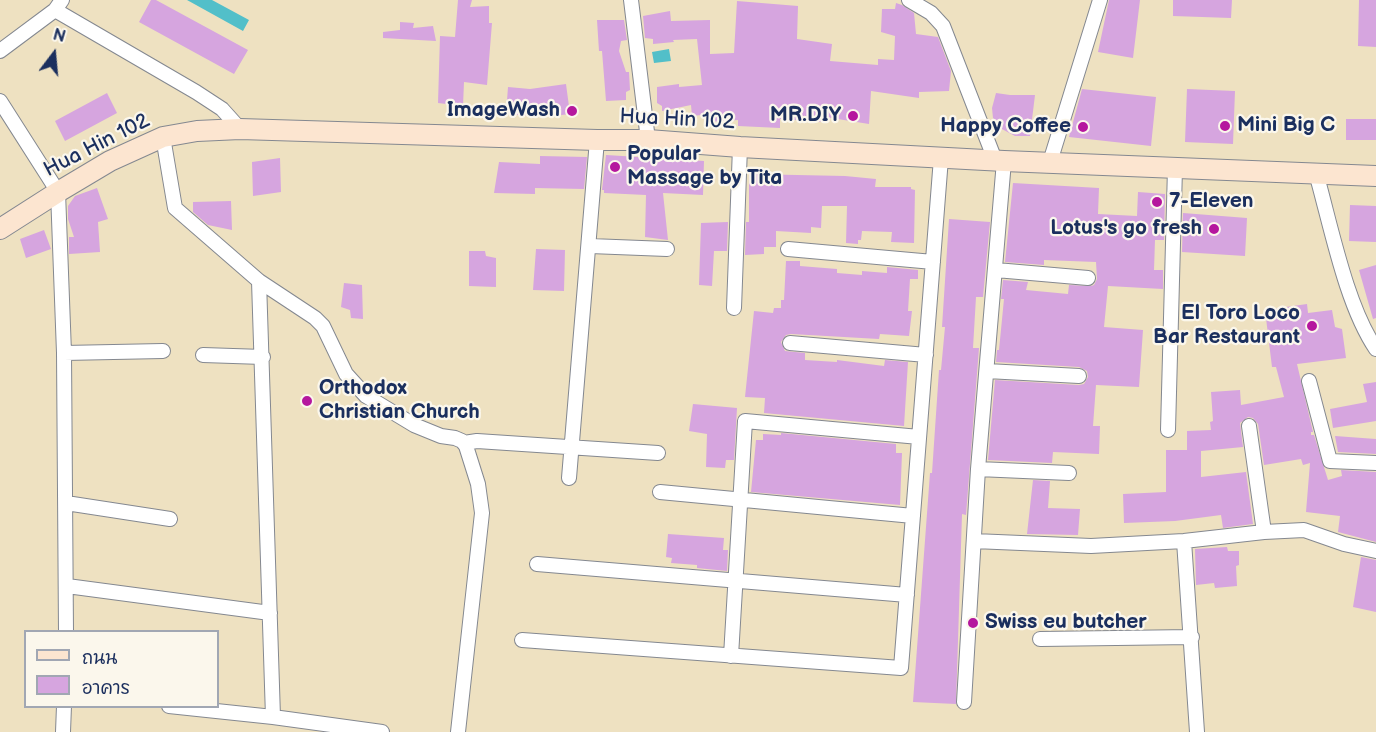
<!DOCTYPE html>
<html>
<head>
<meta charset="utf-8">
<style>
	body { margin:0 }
	#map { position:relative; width:1376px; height:732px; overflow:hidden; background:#eee1c1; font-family:"Balsamiq Sans","Playpen Sans Thai",sans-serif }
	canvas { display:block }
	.legend { position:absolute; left:24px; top:630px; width:195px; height:78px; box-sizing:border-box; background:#fbf7ec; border:2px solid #a1a7b3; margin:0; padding:8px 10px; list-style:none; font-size:18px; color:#1b2f5e }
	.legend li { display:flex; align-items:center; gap:12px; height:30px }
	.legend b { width:30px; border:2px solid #a1a7b3 }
	.north { position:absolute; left:24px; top:24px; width:60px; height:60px; -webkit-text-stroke:4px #fbf7ec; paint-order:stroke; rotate:16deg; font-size:16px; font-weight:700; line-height:24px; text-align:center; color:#1b2f5e }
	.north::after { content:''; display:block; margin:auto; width:21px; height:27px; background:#1b2f5e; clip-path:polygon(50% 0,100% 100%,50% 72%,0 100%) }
</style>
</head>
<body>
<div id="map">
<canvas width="1376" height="732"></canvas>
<ul class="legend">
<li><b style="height:8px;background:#fce5d0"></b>ถนน</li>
<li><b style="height:16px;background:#d6a5df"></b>อาคาร</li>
</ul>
<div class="north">N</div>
</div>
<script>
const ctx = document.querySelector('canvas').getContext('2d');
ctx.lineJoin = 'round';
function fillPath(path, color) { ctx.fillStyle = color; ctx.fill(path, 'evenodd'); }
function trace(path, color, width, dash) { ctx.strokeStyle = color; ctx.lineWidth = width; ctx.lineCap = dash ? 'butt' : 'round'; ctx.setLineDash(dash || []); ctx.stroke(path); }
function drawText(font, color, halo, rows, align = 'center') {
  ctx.font = font + ' "Balsamiq Sans",sans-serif'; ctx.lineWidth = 4.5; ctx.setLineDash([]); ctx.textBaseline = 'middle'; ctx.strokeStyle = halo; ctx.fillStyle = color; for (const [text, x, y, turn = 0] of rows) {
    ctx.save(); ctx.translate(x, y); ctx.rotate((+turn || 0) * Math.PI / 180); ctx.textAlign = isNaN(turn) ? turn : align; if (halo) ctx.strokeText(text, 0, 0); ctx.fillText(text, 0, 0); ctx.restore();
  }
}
fillPath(new Path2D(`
	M187,0h25l37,20 -6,11z
	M669,49l2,12 -17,2 -2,-11z`), '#52bfc9');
fillPath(new Path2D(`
	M151,0h5l92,50 -14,24 -95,-52z
	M458,0h14l-2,7 19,-1v17h3l-5,62 -23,-3 -1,24 -25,-3 2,-67 15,1z
	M1109,0h31l-7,58 -35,-6z
	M1173,0h59l-1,18 -58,-2z
	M1359,0h17v47l-18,-1z
	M737,1l61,5 -1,33 35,5 -2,17 48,4v-6l16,1 1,-24 -14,-4 1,-23h13l1,-6 6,2 12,8 2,21 22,3 13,34 -2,20 -30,1v6l-48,-7 -2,33 -44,-7 -1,5 -44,-3v9l-42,-2v-6l-28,2v-8l-18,2 -1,-11 -29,6v-5l-5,-3v-16l22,-3v3l23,-2 -5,-46 -24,1 1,2 -21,2v-5l-8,-1 -2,-22 27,-5 1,10 39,-1v34l24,-1z
	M597,20h27l3,20 -6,1 -2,10 7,21h3l1,18 -4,2v8l-20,1 -4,-50h-3z
	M400,22l14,1 -1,5 20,-2 3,15 -53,-3v-6l17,-2z
	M566,84l4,30 -26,3 -38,-3 2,-27 22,2z
	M1082,89l74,8 -5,49 -82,-9z
	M1187,89l48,2 -2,53 -48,-2z
	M107,93l10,20 -52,28 -10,-20z
	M996,93l14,2h25l-5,41h-15l-15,-8 -7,-10 -1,-10z
	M1346,119h30v21h-30z
	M606,155l98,6 -1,34 -40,-2 5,47 -23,-3 1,-42 -42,-2v-3h-2z
	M540,156l47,1 -3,32 -49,-1v6l-41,-1 5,-31 41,2z
	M280,158l1,34 -28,4 -1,-34z
	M749,174l96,2 31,3 -1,8h36v2l4,1 -1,53 -23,-1 1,-10 -30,-1 -1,9h-3v4l-12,-1 1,-37h-25l-1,22 -10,-1v6l-35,-2v16h-12v7l-19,1 1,-33h3z
	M1013,183l86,5 -1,26 39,2 1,-24 27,2 -1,46h-9l-1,30h9v19l-55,-3 -4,41 39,3 -4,57 -43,-2 -3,41h7l-1,28 -46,-2 -1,11 -64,-3 7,-80 84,5 5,-1 4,-7 -1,-6 -8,-4 -83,-5 1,-12h2l5,-51h-3l2,-19 25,2 -2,8 42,4 1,-9 22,1 3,-1 3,-6 -1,-17 -52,-2v5l-39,-3z
	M97,188l11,31 -10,3 2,30 -31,2v-17h5l-6,-18v-13l7,-10z
	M231,201l1,29 -24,-5 -15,-13v-10z
	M1350,205l26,1v36l-27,-1z
	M1183,213l64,5 -2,38 -63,-4z
	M949,219l41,3 -7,75h-7l-3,51h6l-13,167 -4,-1 -6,190 -43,-2 17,-229h2l7,-103h2l4,-43h-3z
	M728,222l-1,29h-13l-2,35 -13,-1 2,-62z
	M44,230l7,19 -25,9 -6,-19z
	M536,249l29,1 -1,41 -31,-1z
	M469,251h16l1,5 10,2v29l-27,-1z
	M786,261h14v5l37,3v4l25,2v-4l25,2v-6l31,3v9h-8l-2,32h4l-3,25 -29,-2 -1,5 -88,-5 -5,1 -5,7 4,9 20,2v7l32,2v-2l47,6 1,-6 23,2 -4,64 -140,-13 1,-15 -20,-1 9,-86 19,2 1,-5h7v-8h3z
	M1376,265v53l-3,1 -14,-49z
	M344,283l18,2 1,34 -12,-1 -1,-8 -9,-3z
	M1307,304l1,9 24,-3 3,17 7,2 4,29 -49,6 16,68h-2v3h3l14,45 14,-4 -1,-6 35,2v70l-38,-10 2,-16 -34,-4 4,-49 -7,2 -2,-6 -37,6 -6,-41 -5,-6 -5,-1 -8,6 3,24 -42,4v26l45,-5 7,52 -30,4 -2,-13 -46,6 -51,2 -1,-29 43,-2v-42h21v-19l24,-1 -1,-8 3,-1 -2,-29 29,-2 1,15 43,-8 -8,-30h-4l-7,-57z
	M1376,382v39l-43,7 -3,-19 37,-7 -4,-18z
	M693,404l44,4 -3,52h-8l-1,8 -19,-1 1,-33 -18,-3z
	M781,433l115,11v9h6l-2,52 -149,-13 5,-52h7v-6l18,1z
	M1335,436l41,3v15l-38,-2z
	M1033,480l17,1 -2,27 32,1 -2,26 -51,-1z
	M668,534l56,4 -1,12h5l-1,21 -30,-3v-3l-26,-2 1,-5 -6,-1z
	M1227,547l1,4h11v14l-3,1 1,20 -22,2 -1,-5 -18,2 -1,-36z
	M1361,557l15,3v52l-23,-5z`), '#d6a5df');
const street = new Path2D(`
	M631,0l17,140
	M909,0l22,13 12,13 52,134
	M55,10l141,82 26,17 18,20
	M0,51l55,-41 7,-10
	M0,101l58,91 6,161 2,279
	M163,137l12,71 84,73 56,37 8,8 23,48 20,22 48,29 27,11 14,2 7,3 4,5 12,38 4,29 -24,219
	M1050,162l50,-162
	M1316,173c15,53 30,132 60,176
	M590,246l77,3
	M788,249l145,13
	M996,270l92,8
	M259,281l14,436
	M734,308l6,-161
	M790,343l136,12
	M64,353l99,-2
	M203,355l60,2
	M987,371l92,5
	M1309,381l21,80 46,2
	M1249,426l15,106
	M1168,430l7,-262
	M464,443l13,-2 181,12
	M978,469l91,4
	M569,478l28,-338
	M660,492l253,24
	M66,503l104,16
	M974,541l117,5 93,-5 80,-9 40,-2 40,14 32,7
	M1184,541l13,191
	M537,564l370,31
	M67,586l203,27
	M1040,639l152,-2
	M522,640l379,28 40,-510
	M731,656l14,-235 174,16
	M964,702l14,-233 26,-308
	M169,706l104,11 109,15
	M63,732l1,-26`);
const secondary = new Path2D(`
	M0,229l58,-37 52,-31 53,-24 34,-6 43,-2 357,11h51l92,7 264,14 372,15`);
trace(street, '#848890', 16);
trace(secondary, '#848890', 22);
trace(street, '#fff', 14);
trace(secondary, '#fce5d0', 20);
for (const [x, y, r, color] of [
	[572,111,6,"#b5179e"],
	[853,116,6,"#b5179e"],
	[1225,126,6,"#b5179e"],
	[1083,127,6,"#b5179e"],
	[615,167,6,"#b5179e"],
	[1157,202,6,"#b5179e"],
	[1214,229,6,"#b5179e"],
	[1312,326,6,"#b5179e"],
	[307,401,6,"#b5179e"],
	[973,623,6,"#b5179e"]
]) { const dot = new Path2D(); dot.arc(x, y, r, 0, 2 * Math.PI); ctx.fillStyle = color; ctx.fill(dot); trace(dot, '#fbf7ec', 2); }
drawText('bold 21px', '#1b2f5e', '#fbf7ec', [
	["ImageWash",560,111],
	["MR.DIY",841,116],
	["Mini Big C",1237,126,"left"],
	["Happy Coffee",1071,127],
	["Popular",627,155,"left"],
	["Massage by Tita",627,179,"left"],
	["7-Eleven",1169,202,"left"],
	["Lotus's go fresh",1202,229],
	["El Toro Loco",1300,314],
	["Bar Restaurant",1300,338],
	["Orthodox",319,389,"left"],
	["Christian Church",319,413,"left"],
	["Swiss eu butcher",985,623,"left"]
], 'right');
drawText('21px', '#1b2f5e', '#fbf7ec', [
	["Hua Hin 102",677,120,3],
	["Hua Hin 102",97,146,-27]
]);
</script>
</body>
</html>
